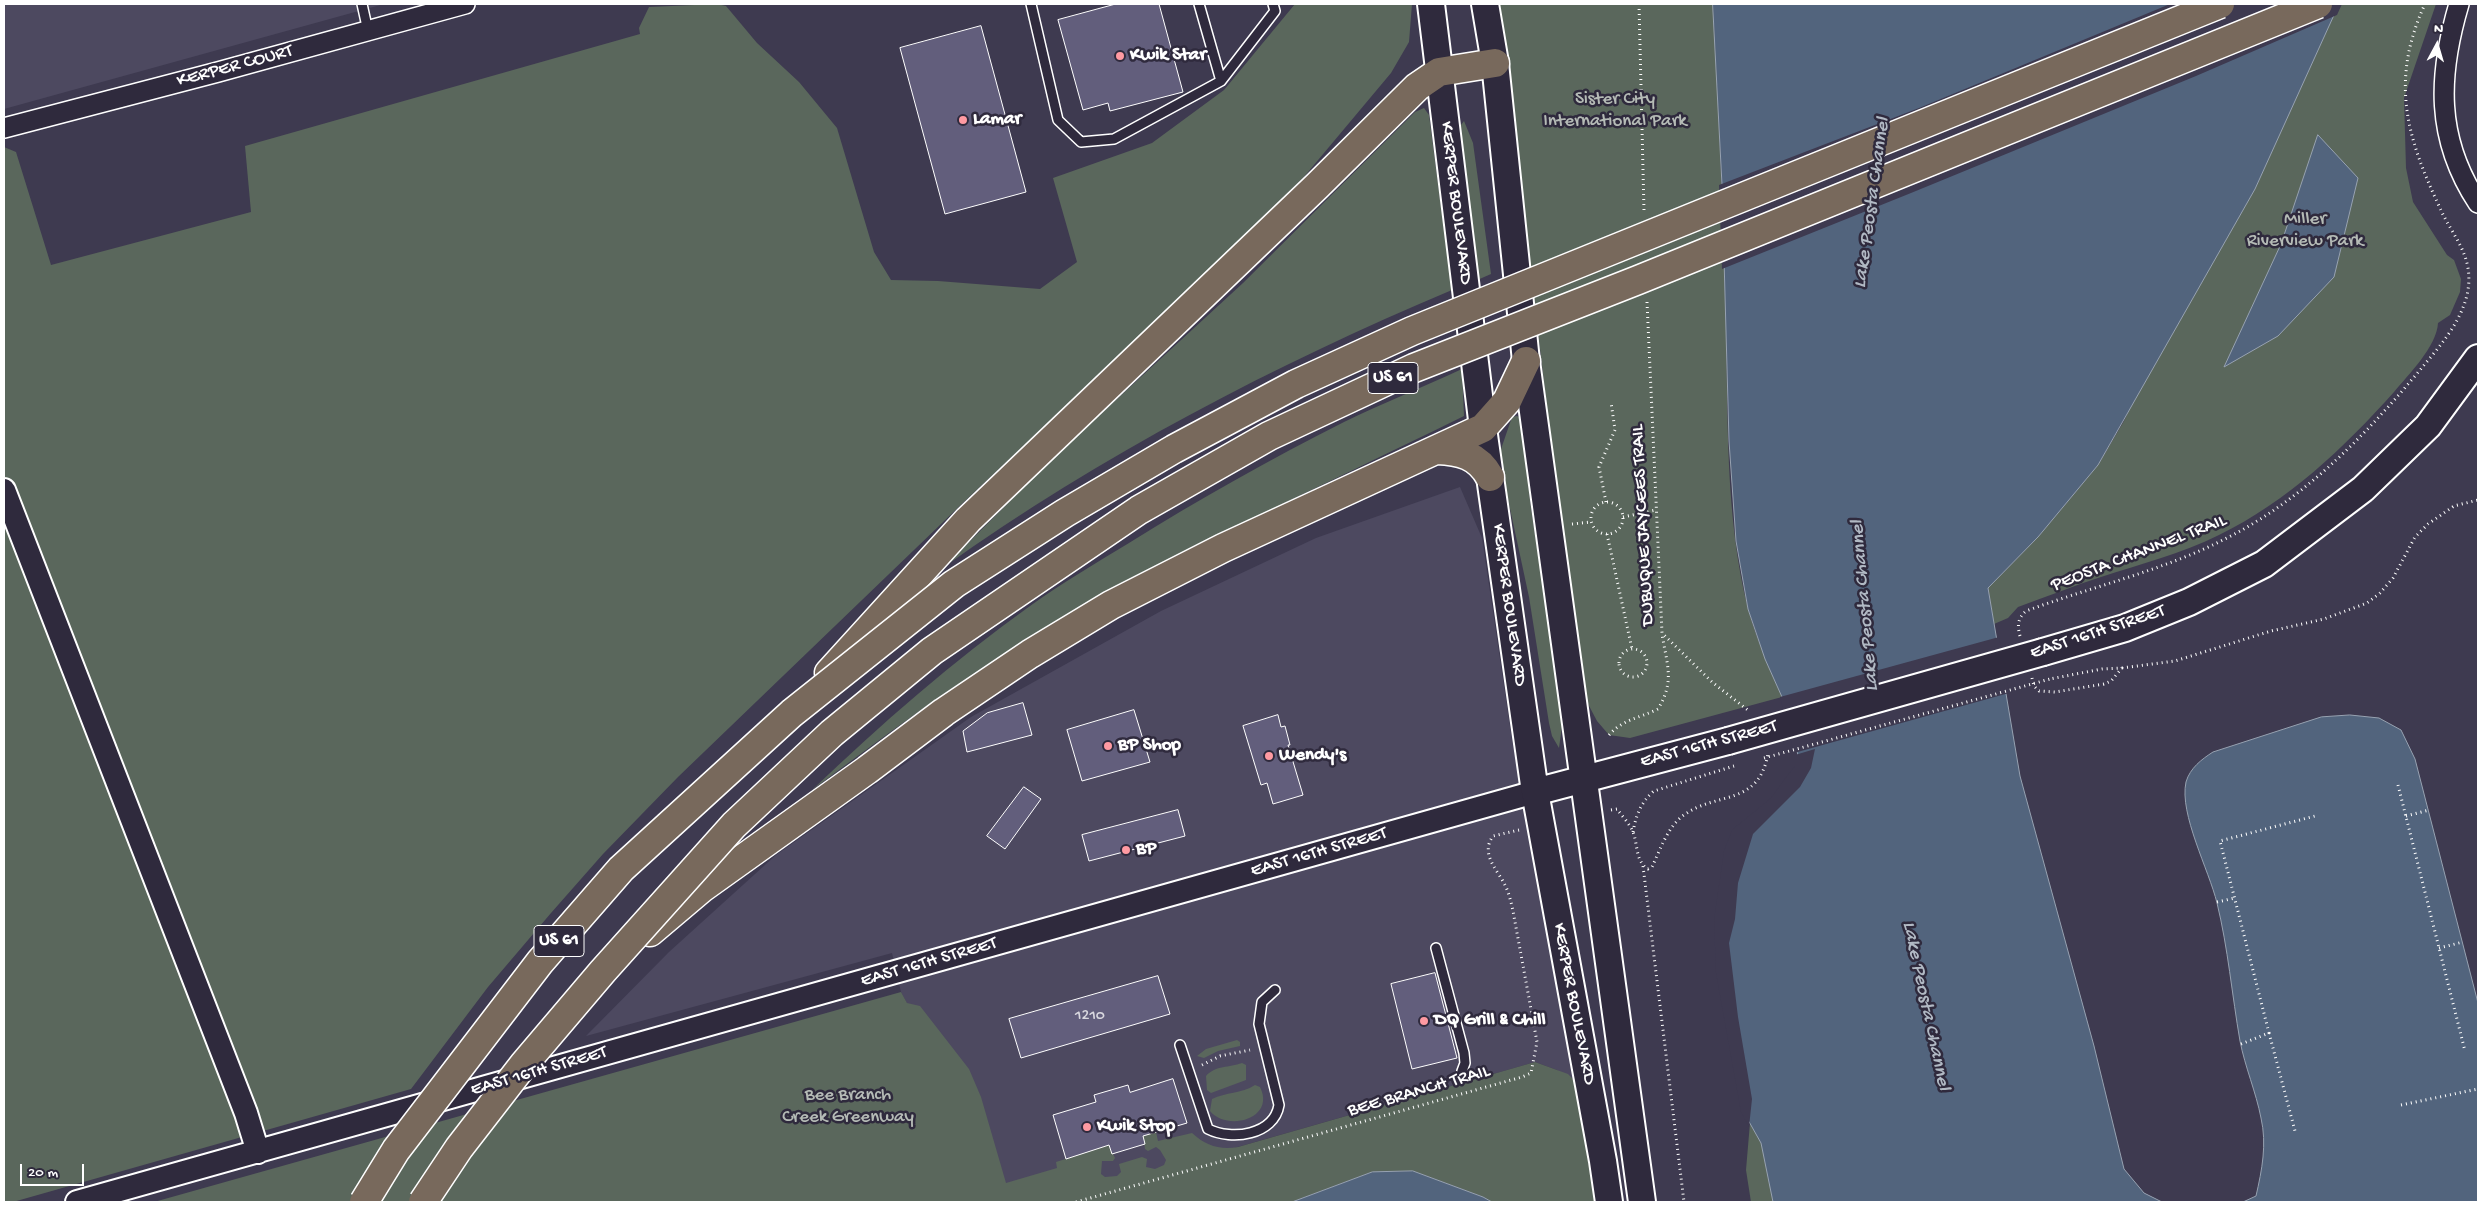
<!DOCTYPE html>
<html>
<head>
<meta charset="utf-8">
<style>
	body { margin:0 }
	#map { position:relative; width:2482px; height:1206px; overflow:hidden; background:#3e3a50; font-family:"Gochi Hand",sans-serif }
	canvas { display:block }
	.frame { position:absolute; inset:0; border:5px solid #fff; pointer-events:none }
	.north { position:absolute; left:2412px; top:20px; width:50px; height:50px; -webkit-text-stroke:4px #2f2a3d; paint-order:stroke; rotate:6deg; font-size:14px; font-weight:700; line-height:20px; text-align:center; color:#fff }
	.north::after { content:''; display:block; margin:auto; width:18px; height:22px; background:#fff; clip-path:polygon(50% 0,100% 100%,50% 72%,0 100%) }
	.scale { position:absolute; left:20px; top:1164px; width:64px; height:22px; box-sizing:border-box; border:2px solid #fff; border-top:0; padding-left:6px; font-size:15px; line-height:18px; white-space:nowrap; color:#fff; -webkit-text-stroke:4px #2f2a3d; paint-order:stroke }
</style>
</head>
<body>
<div id="map">
<canvas width="2482" height="1206"></canvas>
<div class="frame"></div>
<div class="north">N</div>
<div class="scale">20 m</div>
</div>
<script>
const ctx = document.querySelector('canvas').getContext('2d');
ctx.lineJoin = 'round';
function fillPath(path, color) { ctx.fillStyle = color; ctx.fill(path, 'evenodd'); }
function trace(path, color, width, dash) { ctx.strokeStyle = color; ctx.lineWidth = width; ctx.lineCap = dash ? 'butt' : 'round'; ctx.setLineDash(dash || []); ctx.stroke(path); }
function drawText(font, color, halo, rows, align = 'center') {
  ctx.font = font + ' "Gochi Hand",sans-serif'; ctx.lineWidth = 5; ctx.setLineDash([]); ctx.textBaseline = 'middle'; ctx.strokeStyle = halo; ctx.fillStyle = color; for (const [text, x, y, turn = 0] of rows) {
    ctx.save(); ctx.translate(x, y); ctx.rotate((+turn || 0) * Math.PI / 180); ctx.textAlign = isNaN(turn) ? turn : align; if (halo) ctx.strokeText(text, 0, 0); ctx.fillText(text, 0, 0); ctx.restore();
  }
}
fillPath(new Path2D(`
	M4,4h380l-380,105z
	M1460,487l22,51 30,202 63,341 -18,-11 -22,-8 -490,140h-36l-108,-210 -9,-39 -306,83 83,-84 107,-97 195,-138 190,-106 155,-73z`), '#4d4960');
fillPath(new Path2D(`
	M717,4l9,2 31,37 42,39 38,46 37,124 17,28 47,1 102,8 37,-27 -24,-84 99,-35 72,-53 71,-86h117l-3,38 -18,31 -88,105 -84,84 -252,237 -289,278 -75,77 -52,59 -63,74 -77,102 -398,113h-9v-1055l12,5 35,113 200,-53 -6,-66 395,-112 -1,-6 10,-21z
	M1499,4h214c6,106 10,212 13,318 2,92 -1,197 22,286 8,31 22,60 34,89l-152,41 -21,-3 -12,-14 -10,-19 -26,-177z
	M2330,4h106l-32,94 2,70 7,34 34,53 7,5 7,19 -1,13 -10,23 -12,8c-1,23 -29,51 -44,69 -50,56 -107,110 -175,143 -38,19 -79,29 -118,42 -28,9 -55,20 -83,30l-10,11 -14,6 -6,-36 50,-51 60,-72 26,-44 148,-318z
	M1424,108l5,7 23,175c-178,75 -351,165 -508,277l112,-112 187,-172 172,-171z
	M1464,121l9,22 18,131 -16,7 -13,-137 -1,-19z
	M1462,369l2,47c-146,72 -295,139 -435,223 -75,45 -146,98 -217,151 69,-66 141,-129 218,-184 32,-23 66,-43 99,-63 70,-44 142,-84 215,-121 39,-19 79,-35 118,-53z
	M1517,416l4,2 10,90 32,211 -4,29 -7,-12 -3,-13 -20,-126 -29,-135v-10l12,-35z
	M901,992l6,11 13,3 49,63 12,28 25,86 51,-15 -1,-6 53,-17 6,13 -2,3h-11l-1,13 4,3 12,-1 4,-4 -2,-8 23,-7 5,2 -1,8 9,2 9,-4 2,-5 -6,-10 -4,-3 -8,4 -3,-2 -2,-13 13,-4 2,9 34,-8c14,13 28,17 46,14l297,-85 33,12 7,7 20,121h-103l-9,-5 -70,-26 -41,1 -80,30h-1138z
	M1237,1040l3,2v4l-22,5 -14,7 -7,-2 9,-7z
	M1242,1063l4,2v15l-35,13 -4,-3 -1,-14c10,-11 23,-8 36,-13z
	M1255,1085l5,2c16,32 -33,45 -50,24l2,-12c14,-7 29,-5 43,-14z
	M1752,1099l31,103h-32l-5,-32z`), '#5a675c');
const water = new Path2D(`
	M1713,4h626l-84,185 -157,276 -60,72 -50,51 32,188 74,270 30,123 20,24 18,9h-389l-12,-59 -18,-32 -16,-86 -1,-174 47,-52 24,-32 1,-12 -16,-58 -17,-38 -17,-50 -12,-68 -7,-100 -7,-256z
	M2318,135l40,43 -24,99 -56,59 -54,31 57,-123z
	M2350,715l29,3 22,12 14,29 63,244v199h-235l13,-6c6,-26 11,-52 5,-78 -5,-26 -16,-51 -21,-77 -8,-46 -12,-93 -23,-138 -8,-33 -38,-89 -31,-121 4,-14 16,-23 27,-30l108,-35z
	M1413,1171l70,26 9,5h-200l80,-30z`);
fillPath(water, '#52647d');
trace(water, '#97a2b1', 1);
fillPath(new Path2D(`
	M2170,4h172l-5,11 -141,61 -285,117 -189,76 -3,-84 200,-77z
	M1999,637l10,56 -215,60 -14,-56z
	M1815,749l-4,19 -11,19 -47,47 -15,49 -3,36 -6,24 9,74 14,82 -3,28 -8,-15 -25,-139 -2,-53 10,-69 8,-21 39,-32 16,-22 8,-10v-11z`), '#3e3a50');
const building = new Path2D(`
	M1116,4h43l24,88 -73,19 -2,-8 -25,7 -25,-90z
	M981,26l45,166 -81,22 -45,-166z
	M1023,703l9,32 -65,17 -4,-21 24,-18z
	M1134,710l16,52 -68,19 -15,-51z
	M1278,715l3,12 4,-1 5,19h-2l15,50 -30,9 -6,-21 -6,2 -18,-59z
	M1024,787l17,12 -36,50 -18,-13z
	M1178,810l7,26 -96,25 -7,-26z
	M1435,973l22,85 -45,11 -21,-85z
	M1158,976l12,38 -149,44 -12,-39z
	M1173,1079l14,44 -44,13 2,8 -33,10 -3,-9 -43,14 -13,-44 43,-13 -2,-7 34,-10 2,7z`);
fillPath(building, '#625e7c');
trace(building, '#fff', 1);
const service = new Path2D(`
	M362,4l6,27
	M1031,4l27,116 23,22 33,-3 107,-58 54,-70 -2,-7
	M1199,4l22,77
	M1436,948l28,105 1,10 -3,8
	M1180,1045l28,84c24,12 66,6 71,-24l-20,-81 3,-22 13,-12`);
const minor = new Path2D(`
	M2459,4c-21,71 -24,134 19,199
	M4,128l214,-56 247,-68`);
const tertiary = new Path2D(`
	M4,490l242,623 12,39
	M77,1202l1458,-410`);
const secondary = new Path2D(`
	M1431,4l52,424 52,364 68,369 6,41
	M1485,4l10,59 31,298 116,841
	M2043,652l82,-24 64,-26 75,-38 99,-75 65,-63 50,-68
	M1535,792l193,-51`);
const motorway = new Path2D(`
	M1437,450c23,1 41,5 53,27
	M829,673l139,-153 349,-334 100,-99 22,-15 56,-9
	M650,932l52,-44 165,-118 77,-58 86,-58 81,-49 112,-57 260,-120 24,-27 19,-40`);
trace(service, '#fff', 12);
trace(minor, '#fff', 22);
trace(tertiary, '#fff', 26);
trace(secondary, '#fff', 30);
trace(motorway, '#fff', 31);
trace(new Path2D(`
	M1639,4l5,207
	M1647,302l15,331 50,49 37,29
	M1606,502l-7,-35 16,-37 -4,-28
	M1591 518a16 16 0 1 1 32 0a16 16 0 1 1-32 0Z
	M1623,517l33,-7
	M1572,524l19,-2
	M1607,534l25,115
	M2020,636c-3,-11 -2,-18 6,-25 65,-24 135,-40 197,-71 79,-39 141,-103 197,-170 25,-30 57,-65 47,-107 -5,-20 -19,-36 -27,-55 -34,-72 -50,-128 -15,-204
	M1619 663a14 14 0 1 1 28 0a14 14 0 1 1-28 0Z
	M2122,668l53,-7 96,-30 53,-12 43,-16 13,-10 13,-15 22,-41 13,-13 26,-18 24,-6
	M2032,678l2,8 5,5 16,1 49,-8 7,-3 11,-13 -20,1 -52,10
	M1609,735c14,-16 31,-17 49,-26 17,-28 9,-44 4,-75
	M2398,785l67,266
	M1611,810l6,-1c5,7 13,15 16,23 5,12 2,29 15,37l4,-2c8,-17 16,-41 32,-52 33,-24 74,-8 84,-61
	M2406,816l23,-6
	M1633,832c3,-17 8,-30 21,-41l80,-25
	M1643,866l41,336
	M2217,902l18,-4
	M2439,948l24,-6
	M2269,1033l26,98
	M2241,1044l28,-11 -49,-192 95,-25
	M1202,1065l18,-9 30,-6
	M2401,1105l77,-16
	M1076,1202l446,-125 9,-4 6,-31 -24,-131c-2,-9 -4,-18 -8,-26 -8,-16 -25,-31 -12,-49l26,-6`), '#fff', 3, [1, 4]);
trace(service, '#2f2a3d', 9);
trace(minor, '#2f2a3d', 19);
trace(tertiary, '#2f2a3d', 22);
trace(secondary, '#2f2a3d', 26);
trace(motorway, '#78695c', 28);
const secondaryBridge = new Path2D(`
	M1728,741l315,-89`);
const motorwayBridge = new Path2D(`
	M364,1202l32,-52 144,-188 81,-93 171,-156 162,-129 111,-71 109,-64 122,-65 116,-53 808,-327
	M423,1202l36,-54 65,-84 79,-93 131,-146 98,-92 100,-82 207,-141 130,-74 145,-68 224,-88 680,-276`);
trace(secondaryBridge, '#fff', 30, []);
trace(motorwayBridge, '#fff', 31, []);
trace(new Path2D(`
	M1764,758l286,-79`), '#fff', 3, [1, 4]);
trace(secondaryBridge, '#2f2a3d', 26);
trace(motorwayBridge, '#78695c', 28);
for (const [x, y, r, color] of [
	[1120,56,5,"#ff9aa2"],
	[963,120,5,"#ff9aa2"],
	[1108,746,5,"#ff9aa2"],
	[1269,756,5,"#ff9aa2"],
	[1126,850,5,"#ff9aa2"],
	[1424,1021,5,"#ff9aa2"],
	[1087,1127,5,"#ff9aa2"]
]) { const dot = new Path2D(); dot.arc(x, y, r, 0, 2 * Math.PI); ctx.fillStyle = color; ctx.fill(dot); trace(dot, '#2f2a3d', 2); }
drawText('16px', '#d8d7de', null, [
	["1210",1090,1017]
]);
for (const [x, y, w] of [
	[1393,378,50],
	[559,941,50]
]) { const box = new Path2D(); box.roundRect(x - w / 2, y - 15.5, w, 31, 4); ctx.fillStyle = '#2f2a3d'; ctx.fill(box); trace(box, '#fff', 1); }
drawText('bold 18px', '#fff', null, [
	["US 61",1393,378],
	["US 61",559,941]
]);
drawText('bold 19px', '#fff', '#2f2a3d', [
	["Kwik Star",1130,56],
	["Lamar",973,120],
	["BP Shop",1118,746],
	["Wendy's",1279,756],
	["BP",1136,850],
	["DQ Grill & Chill",1434,1021],
	["Kwik Stop",1097,1127]
], 'left');
drawText('19px', '#fff', '#2f2a3d', [
	["KERPER COURT",235,67,-15],
	["KERPER BOULEVARD",1455,203,83],
	["DUBUQUE JAYCEES TRAIL",1644,525,-93],
	["PEOSTA CHANNEL TRAIL",2139,554,-21],
	["KERPER BOULEVARD",1508,605,82],
	["EAST 16TH STREET",2098,633,-18],
	["EAST 16TH STREET",1709,745,-15],
	["EAST 16TH STREET",1319,853,-16],
	["EAST 16TH STREET",929,963,-16],
	["KERPER BOULEVARD",1573,1004,79],
	["EAST 16TH STREET",539,1072,-16],
	["BEE BRANCH TRAIL",1419,1092,-16]
]);
drawText('19px', '#b5bbb6', '#2f2a3d', [
	["Sister City",1615,100],
	["International Park",1615,122],
	["Miller",2305,220],
	["Riverview Park",2305,242],
	["Bee Branch",848,1096],
	["Creek Greenway",848,1118]
]);
drawText('italic 20px', '#b1b9c4', '#2f2a3d', [
	["Lake Peosta Channel",1873,203,-82],
	["Lake Peosta Channel",1866,606,-95],
	["Lake Peosta Channel",1925,1006,78]
]);
</script>
</body>
</html>
